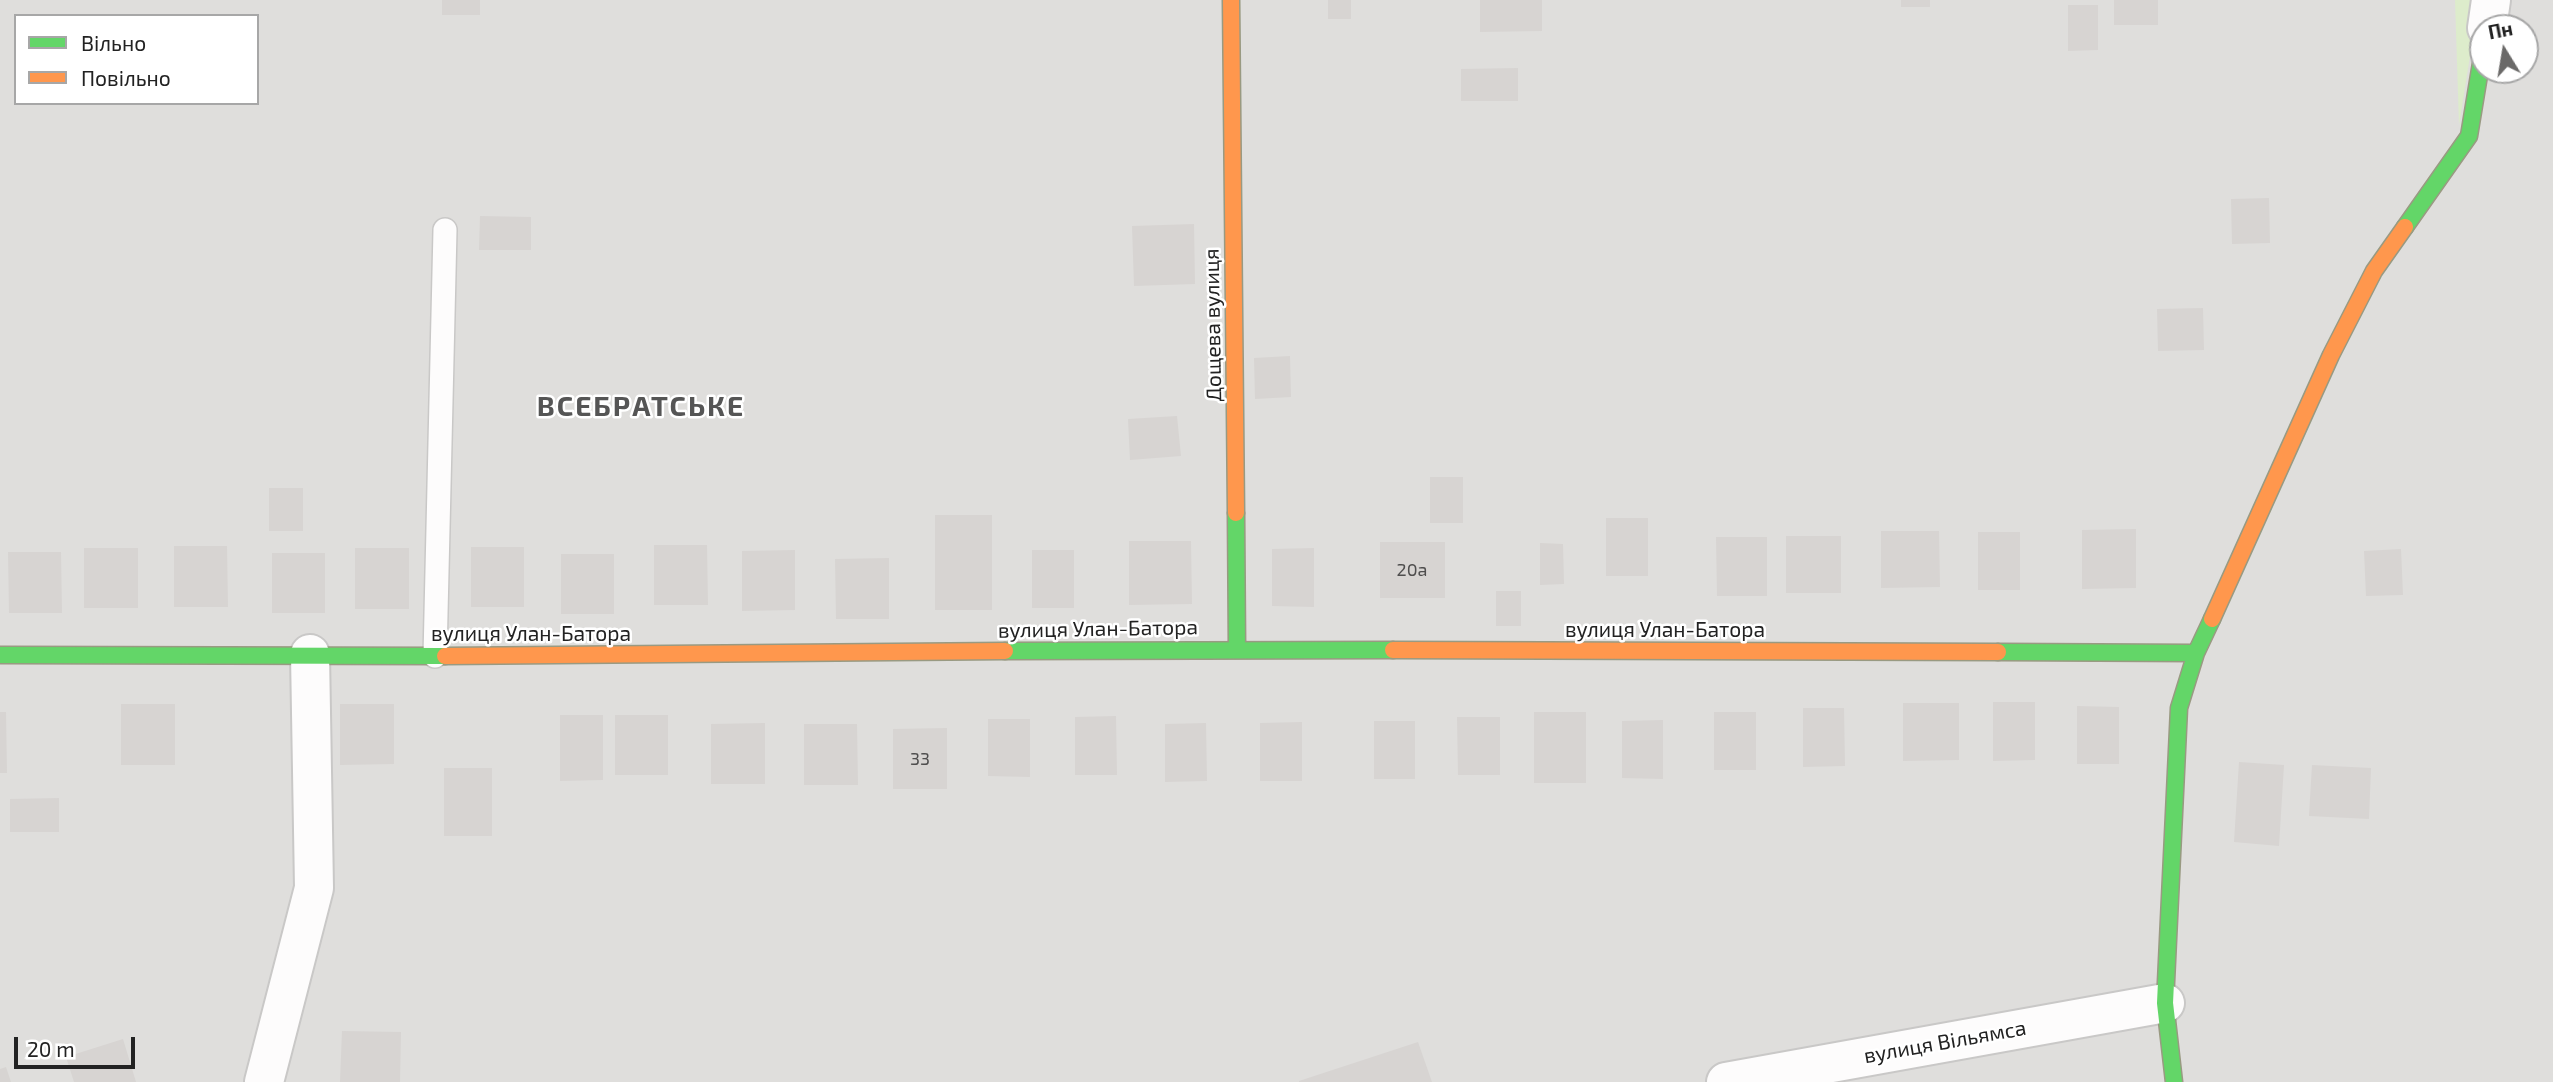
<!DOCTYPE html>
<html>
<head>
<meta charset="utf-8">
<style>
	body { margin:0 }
	#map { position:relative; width:2553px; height:1082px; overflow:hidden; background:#f0eeeb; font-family:"Exo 2",sans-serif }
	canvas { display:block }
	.legend { position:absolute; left:14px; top:14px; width:245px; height:91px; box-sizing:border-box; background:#fff; border:2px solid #a7a7a7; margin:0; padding:9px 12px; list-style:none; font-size:21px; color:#222 }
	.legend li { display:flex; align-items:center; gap:14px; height:35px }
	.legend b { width:35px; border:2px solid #a7a7a7 }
	.north { position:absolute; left:2469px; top:14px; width:70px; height:70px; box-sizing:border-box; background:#fff; border:2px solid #a7a7a7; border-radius:50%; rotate:349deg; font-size:19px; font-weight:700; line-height:28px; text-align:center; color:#222 }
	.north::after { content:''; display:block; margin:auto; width:24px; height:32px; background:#6a6968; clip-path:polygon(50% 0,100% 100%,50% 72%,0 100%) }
	.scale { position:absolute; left:14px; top:1037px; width:121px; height:32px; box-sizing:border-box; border:4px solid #222; border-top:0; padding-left:9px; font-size:21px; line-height:24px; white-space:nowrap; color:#222; -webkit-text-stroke:5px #fff; paint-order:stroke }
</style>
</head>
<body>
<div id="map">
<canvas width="2553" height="1082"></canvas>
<ul class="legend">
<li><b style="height:9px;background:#63d668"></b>Вільно</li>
<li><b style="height:9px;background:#ff974d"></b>Повільно</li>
</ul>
<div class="north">Пн</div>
<div class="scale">20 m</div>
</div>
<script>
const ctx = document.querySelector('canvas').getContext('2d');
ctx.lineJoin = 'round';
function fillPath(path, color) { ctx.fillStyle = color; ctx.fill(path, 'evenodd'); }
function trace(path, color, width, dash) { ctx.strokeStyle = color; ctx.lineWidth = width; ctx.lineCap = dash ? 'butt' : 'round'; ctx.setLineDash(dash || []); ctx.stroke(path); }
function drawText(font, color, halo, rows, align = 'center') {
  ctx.font = font + ' "Exo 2",sans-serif'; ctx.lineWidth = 5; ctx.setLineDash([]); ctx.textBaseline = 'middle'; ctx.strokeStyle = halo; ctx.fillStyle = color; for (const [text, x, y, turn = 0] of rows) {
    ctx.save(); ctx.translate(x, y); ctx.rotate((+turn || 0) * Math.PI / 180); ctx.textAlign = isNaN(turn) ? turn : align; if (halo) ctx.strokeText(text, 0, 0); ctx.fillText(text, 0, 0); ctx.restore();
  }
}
fillPath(new Path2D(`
	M0,0h2553v1082h-2553zM16,16h241v87h-241zM2483,28h42v42h-42z`), '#dfdedc');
fillPath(new Path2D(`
	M2455,0h24l-20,125z`), '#ddeccb');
fillPath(new Path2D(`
	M442,0h38v15h-38z
	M1328,0h23v19h-23z
	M1480,0h62v31l-62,1z
	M1901,0h29v7h-29z
	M2114,0h44v25h-44z
	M2068,5h30v45l-30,1z
	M1518,68v33h-57v-32z
	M2269,198l1,45 -38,1 -1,-45z
	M480,216l51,1v33h-52z
	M1194,224l1,60 -61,2 -2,-60z
	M2203,308l1,42 -46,1 -1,-42z
	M1290,356l1,41 -36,2 -1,-41z
	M1177,416l4,40 -51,4 -2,-41z
	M1430,477h33v46h-33z
	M269,488h34v43h-34z
	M935,515h57v95h-57z
	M1606,518h42v58h-42z
	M2136,529v59l-54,1v-59z
	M1881,531h58l1,56 -59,1z
	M1978,532h42v58h-42z
	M1786,536h55v57h-55z
	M1716,537h51v59h-50z
	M1129,541h62l1,63 -63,1z
	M1380,542h65v56h-65z
	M1540,543l23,1 1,40 -24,1z
	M654,545h53l1,60h-54z
	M174,546h53l1,61h-54z
	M471,547h53v60h-53z
	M84,548h54v60h-54z
	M355,548h54v61h-54z
	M1314,548v59l-42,-1v-57z
	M2401,549l2,46 -37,1 -2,-45z
	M795,550v60l-53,1v-60z
	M1032,550h42v58h-42z
	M8,552h53l1,61h-53z
	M272,553h53v60h-53z
	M561,554h53v60h-53z
	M889,558v61h-53l-1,-60z
	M1496,591h25v35h-25z
	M1993,702h42v58l-42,1z
	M1903,703h56v57l-56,1z
	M121,704h54v61h-54z
	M340,704h54v60l-54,1z
	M2077,706l42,1v57h-42z
	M1803,708h41l1,58 -42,1z
	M0,712h6l1,61h-7z
	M1534,712h52v71h-52z
	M1714,712h42v58h-42z
	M560,715h43v65l-43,1z
	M615,715h53v60h-53z
	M1116,716l1,59h-42v-58z
	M1457,717h43v58h-42z
	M988,719h42v58l-42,-1z
	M1663,720v59l-41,-1v-57z
	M1374,721h41v58h-41z
	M1302,722v59h-42v-58z
	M765,723v61h-54v-60z
	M1206,723l1,58 -42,1v-58z
	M804,724h53l1,61h-54z
	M947,728v61h-54v-60z
	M2239,762l45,3 -5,81 -45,-4z
	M2312,765l59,3 -2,51 -60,-3z
	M444,768h48v68h-48z
	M59,798v34h-49v-33z
	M342,1031l59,1 -1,50h-60z
	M123,1039l13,43h-62l-8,-25z
	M1418,1042l14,40h-133v-1z
	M6,1067l5,15h-11v-13z`), '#d7d4d2');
const lane = new Path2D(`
	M435,656l10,-426`);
const street = new Path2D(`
	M2487,28l4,-28
	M264,1082l50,-194 -4,-234
	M1726,1082l439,-79`);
const fast = new Path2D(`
	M2405,227l64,-91 14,-85
	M1236,513l1,136
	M1005,651l388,-1
	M1998,652l198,1
	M0,655l445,1
	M2174,1082l-9,-79 14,-295 17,-55 16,-34`);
const slow = new Path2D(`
	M1231,0l5,513
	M2212,619l119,-264 43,-84 31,-44
	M1393,650l605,2
	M445,656l560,-5`);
trace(lane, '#c9c8c7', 26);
trace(street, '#c9c8c7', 42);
trace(fast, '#999a82', 19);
trace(slow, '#999a82', 19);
trace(lane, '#fdfcfc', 23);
trace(street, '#fdfcfc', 38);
trace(fast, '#63d668', 16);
trace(slow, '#ff974d', 16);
drawText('18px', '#4f4e4e', null, [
	["20а",1412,570],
	["33",920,759]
]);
drawText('21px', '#222', '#fff', [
	["Дощева вулиця",1213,325,-91],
	["вулиця Улан-Батора",1098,629,-1],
	["вулиця Улан-Батора",1665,630],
	["вулиця Улан-Батора",531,634],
	["вулиця Вільямса",1945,1042,-10]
]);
ctx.letterSpacing = '2px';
drawText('bold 28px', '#555', '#fff', [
	["ВСЕБРАТСЬКЕ",641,407]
]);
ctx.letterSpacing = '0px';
</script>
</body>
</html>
